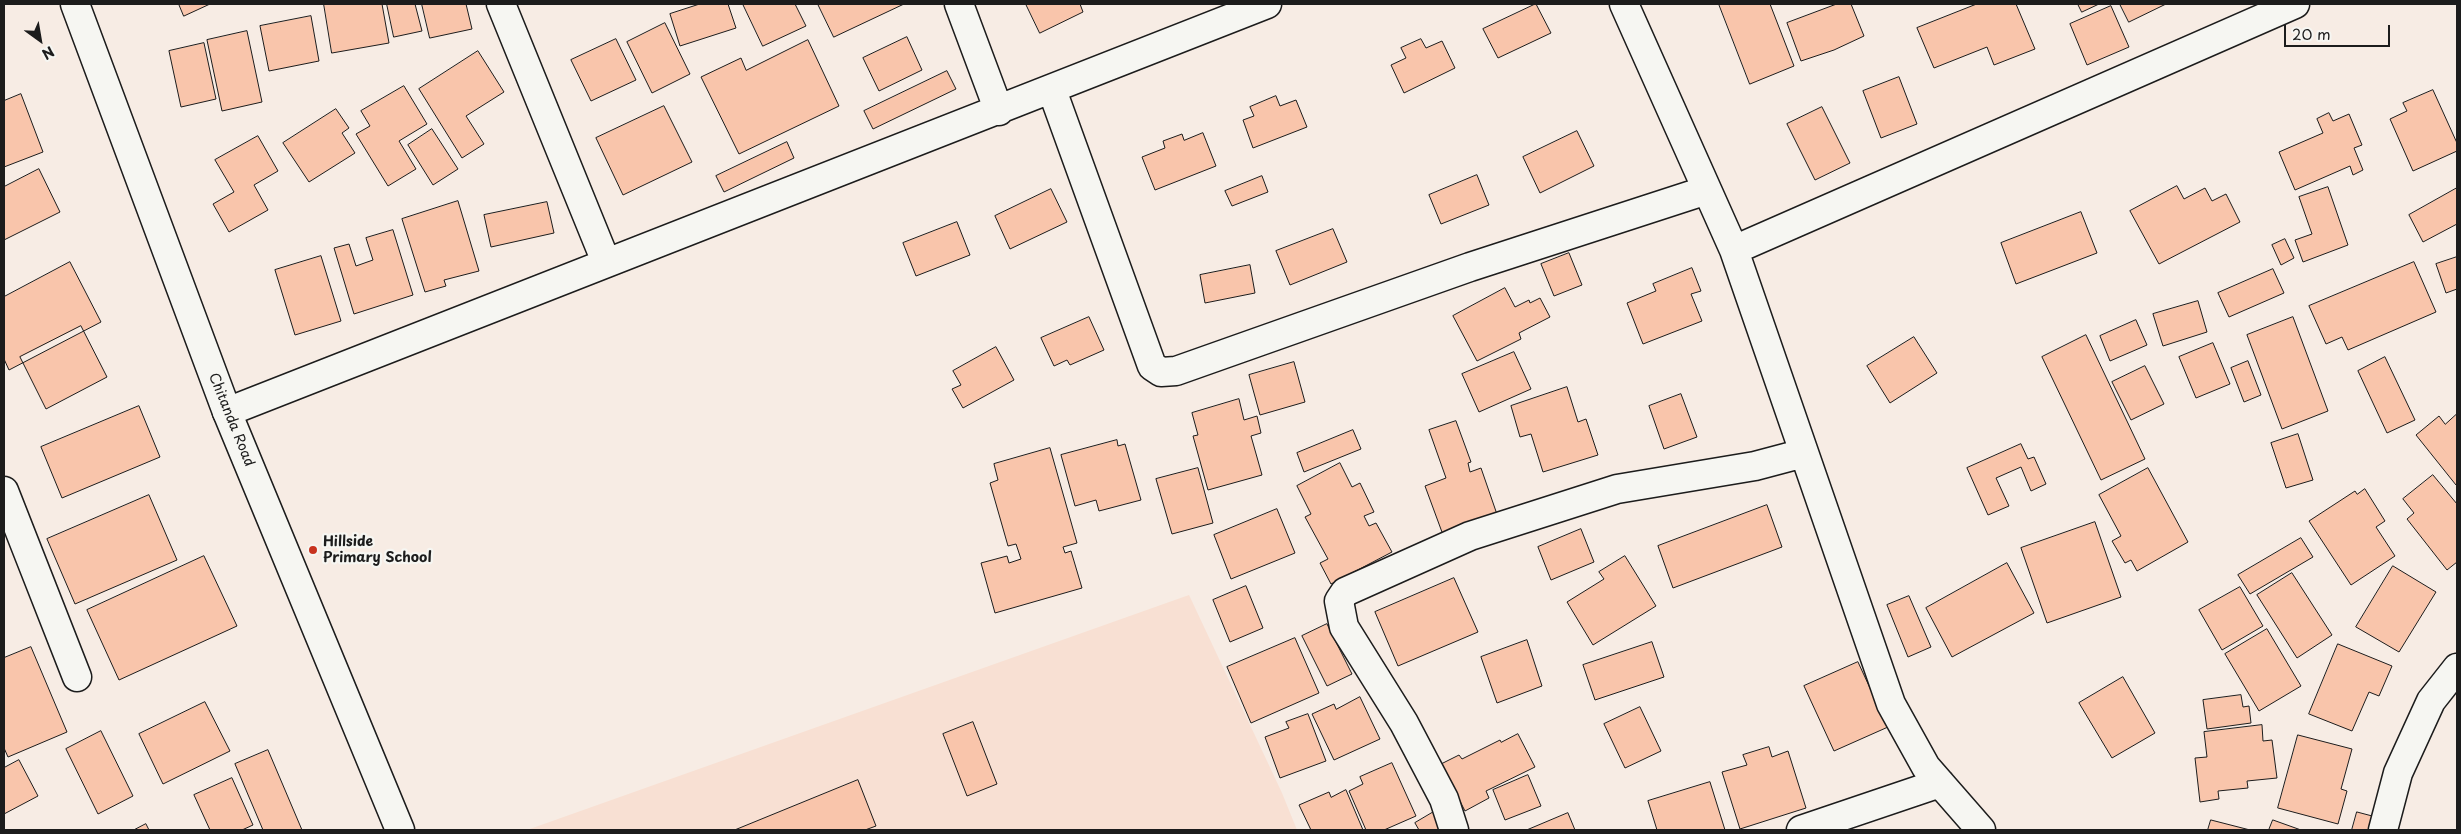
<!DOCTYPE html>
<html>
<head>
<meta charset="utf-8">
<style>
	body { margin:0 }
	#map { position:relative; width:2461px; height:834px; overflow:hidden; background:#f7ece4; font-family:"Playpen Sans",sans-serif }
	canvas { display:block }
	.frame { position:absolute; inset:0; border:5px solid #1c1c1c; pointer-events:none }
	.north { position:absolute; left:15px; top:15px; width:50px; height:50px; -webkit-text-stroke:4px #f6f6f2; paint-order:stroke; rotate:148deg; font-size:14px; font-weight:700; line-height:20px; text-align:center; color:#1c1c1c }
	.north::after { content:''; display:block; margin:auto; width:18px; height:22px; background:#1c1c1c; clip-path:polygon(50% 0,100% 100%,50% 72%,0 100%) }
	.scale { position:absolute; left:2284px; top:25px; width:106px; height:22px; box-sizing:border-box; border:2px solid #1c1c1c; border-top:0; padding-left:6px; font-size:15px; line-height:18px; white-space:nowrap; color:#1c1c1c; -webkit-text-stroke:4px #f6f6f2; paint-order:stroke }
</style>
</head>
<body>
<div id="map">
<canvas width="2461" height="834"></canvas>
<div class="frame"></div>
<div class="north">N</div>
<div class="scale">20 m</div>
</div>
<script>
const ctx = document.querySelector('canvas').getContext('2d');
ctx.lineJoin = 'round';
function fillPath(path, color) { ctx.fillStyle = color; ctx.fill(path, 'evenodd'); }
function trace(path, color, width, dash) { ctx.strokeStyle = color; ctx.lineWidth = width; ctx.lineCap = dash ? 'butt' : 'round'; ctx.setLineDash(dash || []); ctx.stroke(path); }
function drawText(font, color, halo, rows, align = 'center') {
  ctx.font = font + ' "Playpen Sans",sans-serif'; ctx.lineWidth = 4.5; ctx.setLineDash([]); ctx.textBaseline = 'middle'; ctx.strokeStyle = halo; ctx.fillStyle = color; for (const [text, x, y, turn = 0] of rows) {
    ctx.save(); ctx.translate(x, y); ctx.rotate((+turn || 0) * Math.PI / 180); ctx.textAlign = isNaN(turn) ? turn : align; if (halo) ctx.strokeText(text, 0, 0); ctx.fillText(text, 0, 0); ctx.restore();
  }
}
fillPath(new Path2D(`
	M1189,595l93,198 15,37h-770z`), '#f8e0d3');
const building = new Path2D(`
	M179,4h31l-26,12z
	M324,4h58l7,39 -57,10z
	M387,4h28l7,27 -28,6z
	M422,4h44l6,25 -42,9z
	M700,4h28l8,24 -56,18 -10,-32z
	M743,4h52l11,22 -43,20z
	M818,4h86l-70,33z
	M1026,4h54l3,8 -43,21z
	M1536,4l15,29 -53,25 -15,-29z
	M1719,4h51l24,62 -44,18z
	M1837,4h14l13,32 -30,14 -33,11 -14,-38z
	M1977,4h39l19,45 -41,16 -7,-18 -53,21 -17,-40z
	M2078,4h21l-17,8z
	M2120,4h46l-37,18z
	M2111,6l18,41 -42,18 -17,-41z
	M311,16l8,45 -50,10 -9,-45z
	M665,23l25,51 -38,19 -25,-51z
	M247,31l15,71 -40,9 -15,-71z
	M907,37l15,33 -43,21 -16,-33z
	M616,39l20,41 -45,21 -20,-41z
	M1421,39l5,9 16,-7 13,27 -51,25 -13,-28 15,-7 -5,-10z
	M808,40l31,66 -100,48 -38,-77 40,-19 5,12z
	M204,43l12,56 -35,8 -12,-56z
	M478,51l26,41 -38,24 18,28 -22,14 -43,-69z
	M947,71l9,18 -83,40 -9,-18z
	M1899,77l18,47 -36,14 -18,-47z
	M404,86l23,38 -28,17 17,28 -28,17 -32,-52 14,-8 -9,-15z
	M2433,90l24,53v8l-44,20 -23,-52 17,-8 -4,-8z
	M21,94l22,58 -39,15v-66z
	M1276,96l4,10 16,-6 11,27 -54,21 -10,-28 11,-4 -4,-9z
	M664,106l28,56 -69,33 -27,-57z
	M1822,107l28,56 -35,17 -28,-56z
	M336,109l13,19 -7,5 13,20 -46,29 -26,-39z
	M2329,113l4,8 16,-7 13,31 -8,3 9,22 -10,5 -3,-9 -55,24 -16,-38 44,-19 -6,-14z
	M432,129l26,40 -25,16 -25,-40z
	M1577,131l17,35 -54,27 -17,-36z
	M1203,133l13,33 -61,24 -13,-33 23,-9 -2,-7 19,-7 2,6z
	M258,136l20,35 -24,14 14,25 -39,22 -16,-28 21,-12 -19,-32z
	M787,142l7,16 -70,34 -8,-16z
	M39,169l21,43 -56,28v-53z
	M1477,175l12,30 -48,19 -12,-29z
	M1262,176l6,16 -36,14 -7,-15z
	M2177,186l7,13 21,-11 7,13 14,-7 14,28 -81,42 -29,-53z
	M2328,187l20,58 -45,17 -8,-22 17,-6 -13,-37z
	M2457,188v36l-34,18 -14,-27z
	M1051,189l16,33 -57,27 -15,-33z
	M458,201l21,70 -35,9 2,6 -21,6 -23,-73z
	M547,202l7,31 -63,14 -7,-32z
	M2081,212l16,41 -81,31 -15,-41z
	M957,222l13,33 -54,21 -13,-33z
	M1333,229l14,33 -57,23 -14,-34z
	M393,230l20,65 -59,19 -20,-66 15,-4 7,22 17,-6 -7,-22z
	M2285,239l9,19 -13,7 -9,-20z
	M1569,253l13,32 -28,11 -13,-32z
	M321,256l20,65 -46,14 -20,-65z
	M2457,257v32l-11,4 -10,-29z
	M70,262l31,60 -92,48 -5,-11v-62z
	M2414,262l22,50 -88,38 -6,-13 -16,7 -17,-38z
	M1250,265l5,28 -50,10 -5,-28z
	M1692,268l9,23 -10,3 11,27 -59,23 -16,-41 29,-12 -3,-7z
	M2273,269l11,24 -55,24 -11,-24z
	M1505,288l10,19 14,-7 1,3 10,-5 10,19 -31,16 2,6 -44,22 -24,-45z
	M2198,301l9,31 -44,14 -10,-32z
	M1089,317l15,33 -34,15 -3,-5 -13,6 -13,-28z
	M2293,317l35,94 -46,18 -35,-94z
	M2136,320l11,25 -37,16 -10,-25z
	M81,326l26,51 -61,32 -26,-52z
	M2086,335l59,124 -44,21 -59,-123z
	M1914,337l23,36 -47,30 -23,-37z
	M2213,343l17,41 -34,14 -17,-41z
	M996,347l18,33 -51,28 -11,-19 9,-4 -8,-14z
	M1514,352l17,37 -52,23 -17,-38z
	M2385,357l30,63 -28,13 -29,-62z
	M2248,361l13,34 -17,7 -13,-34z
	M1294,362l11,40 -45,13 -11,-40z
	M2145,366l19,38 -33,16 -19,-38z
	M1567,387l11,35 8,-3 12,36 -55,17 -12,-38 -11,3 -9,-31z
	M1681,394l16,43 -33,12 -15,-43z
	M1239,399l5,21 13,-4 4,17 -10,3 11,39 -54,15 -15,-54 5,-1 -6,-22z
	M139,406l21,51 -98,41 -21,-51z
	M2457,414v70l-1,1 -40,-50 23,-19 6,8z
	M1456,421l15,41 -3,1 2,9 11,-4 19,55 -54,20 -21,-57 21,-8 -17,-48z
	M1353,430l8,19 -57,23 -7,-19z
	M2298,434l15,46 -27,8 -15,-45z
	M1117,440l1,6 7,-2 16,56 -42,11 -3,-11 -21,6 -14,-51z
	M2021,444l7,15 6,-2 12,27 -15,7 -10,-24 -25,11 13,28 -21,9 -21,-47z
	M1050,448l27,95 -14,4 2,6 6,-2 11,37 -87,25 -14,-50 26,-7 2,7 12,-4 -5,-15 -8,2 -18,-63 8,-3 -4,-16z
	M1340,463l12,24 8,-4 14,29 -10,4 5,10 7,-3 16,29 -61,32 -11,-21 8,-4 -23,-42 6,-3 -14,-28z
	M1198,468l15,55 -41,11 -16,-55z
	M2148,468l40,74 -51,29 -6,-11 -6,3 -13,-22 9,-5 -22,-41z
	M2433,475l24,29v58l-10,8 -40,-51 7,-6 -11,-14z
	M2365,489l20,32 -9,6 19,29 -44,29 -42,-64 46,-30 2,3z
	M149,495l28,65 -102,44 -28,-65z
	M1767,505l15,42 -109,41 -15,-42z
	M1277,509l18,44 -64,26 -17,-44z
	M2095,522l26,75 -74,26 -26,-75z
	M1581,529l13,33 -43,18 -13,-33z
	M2301,538l12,19 -63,37 -12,-19z
	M204,556l33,70 -118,54 -32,-70z
	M1625,556l31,50 -63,39 -26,-43 37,-23 -5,-7z
	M2007,563l27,50 -82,44 -26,-49z
	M2393,566l43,26 -37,60 -43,-25z
	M2292,573l40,62 -35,23 -40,-63z
	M1454,578l24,54 -80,34 -23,-54z
	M1246,586l17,42 -33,14 -17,-42z
	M2240,587l23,39 -41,24 -23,-40z
	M1909,596l22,51 -23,10 -21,-52z
	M1327,624l25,50 -25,12 -25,-50z
	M2267,629l34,57 -42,25 -34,-57z
	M1295,638l24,55 -68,30 -24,-56z
	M1527,640l15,46 -45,17 -16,-46z
	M1652,642l12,35 -69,23 -12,-35z
	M2338,644l54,22 -13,30 -10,-4 -17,39 -43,-17z
	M31,647l36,85 -59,25 -4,-9v-90z
	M1858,662l30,65 -54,24 -30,-65z
	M2123,677l32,56 -43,25 -33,-55z
	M2241,695l2,12 6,-1 2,17 -44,6 -4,-29z
	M1360,697l20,42 -46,21 -22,-46 22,-10 2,5z
	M205,702l25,49 -67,33 -24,-50z
	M1640,707l21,44 -36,17 -21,-44z
	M1308,714l18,47 -46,17 -15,-41 24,-9 -3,-6z
	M973,722l24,62 -30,12 -24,-62z
	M2262,725l1,16 9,-1 5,38 -30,3 1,7 -30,3 1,8 -19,3 -5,-44 12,-1 -3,-25z
	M101,731l32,65 -35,18 -32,-65z
	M1518,734l17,33 -49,24 3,7 -24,13 -24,-47 18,-9 3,4 38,-19 1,2z
	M2298,735l54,14 -11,40 6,2 -9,33 -60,-16z
	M1769,747l3,10 16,-6 18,57 -66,21 -18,-57 25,-7 -4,-10z
	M268,750l34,80h-39l-28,-66z
	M19,760l19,36 -34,18v-46z
	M1392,763l24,53 -32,14h-18l-17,-39 14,-7 -3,-7z
	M1528,775l13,31 -36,14 -12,-30z
	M232,778l21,47 -11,5h-32l-16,-35z
	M858,780l18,46 -11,4h-130z
	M1710,782l15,48h-68l-9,-29z
	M1346,790l17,40h-52l-12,-25 30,-13 2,5z
	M1437,810l11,20h-29l-4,-7z
	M2357,812l19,5 -3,13h-21z
	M1568,813l7,17h-48z
	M2211,820l39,10h-42z
	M2273,820l28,10h-32z
	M146,824l3,6h-15z`);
fillPath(building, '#f9c5ab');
trace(building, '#1c1c1c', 1);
const minor = new Path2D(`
	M501,4l105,258
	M959,4l40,107
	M1624,4l110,246 561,-246
	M1052,90l100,276 9,6 15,-1 294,-104 237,-77
	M1734,250l157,454 35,63 55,63
	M227,412l1040,-408
	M4,491l73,186
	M1454,830l-10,-31 -40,-76 -60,-96 -5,-26 6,-9 125,-56 147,-47 138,-23 49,-13
	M1801,830l139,-47
	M2383,830l15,-57 33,-72 26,-33`);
const tertiary = new Path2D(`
	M75,4l152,408 173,418`);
trace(minor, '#1c1c1c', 31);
trace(tertiary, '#1c1c1c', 31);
trace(minor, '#f6f6f2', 28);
trace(tertiary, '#f6f6f2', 28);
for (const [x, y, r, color] of [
	[313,550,5,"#c8321e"]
]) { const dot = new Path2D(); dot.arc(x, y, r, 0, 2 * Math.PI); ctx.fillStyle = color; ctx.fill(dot); trace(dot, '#f6f6f2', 2); }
drawText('14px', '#1c1c1c', '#f6f6f2', [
	["Chitanda Road",231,420,68]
]);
drawText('bold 14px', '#1c1c1c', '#f6f6f2', [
	["Hillside",323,542],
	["Primary School",323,558]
], 'left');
</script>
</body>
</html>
